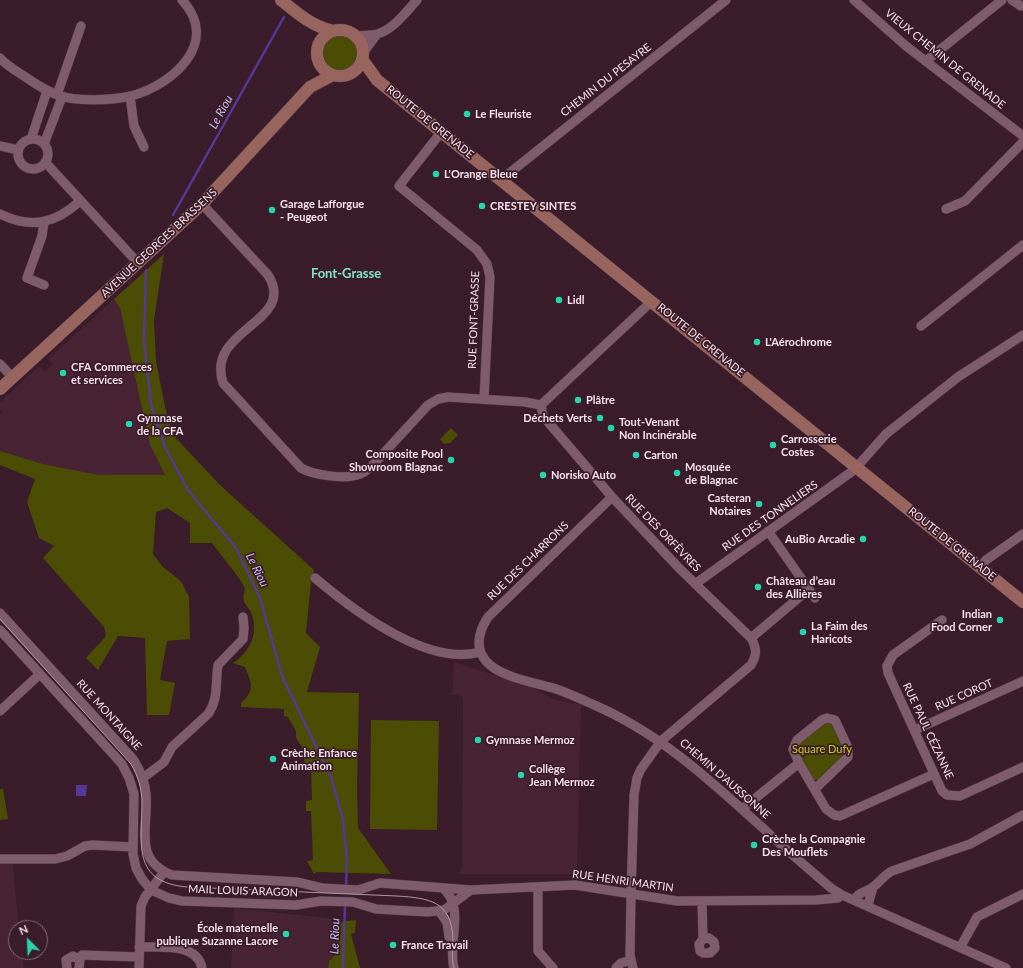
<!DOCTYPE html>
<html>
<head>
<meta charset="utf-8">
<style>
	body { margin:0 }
	#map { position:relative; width:1023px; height:968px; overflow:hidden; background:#3a1c2a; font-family:Lato,sans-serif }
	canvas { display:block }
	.north { position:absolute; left:8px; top:920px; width:40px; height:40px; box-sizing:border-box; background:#3a1c2a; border:1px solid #856b76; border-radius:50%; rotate:336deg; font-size:11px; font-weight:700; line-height:16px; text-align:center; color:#f6e1e9 }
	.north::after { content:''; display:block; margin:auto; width:14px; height:18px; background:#27d5ad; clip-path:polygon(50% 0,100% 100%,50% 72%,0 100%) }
</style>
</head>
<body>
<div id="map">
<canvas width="1023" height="968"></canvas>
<div class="north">N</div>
</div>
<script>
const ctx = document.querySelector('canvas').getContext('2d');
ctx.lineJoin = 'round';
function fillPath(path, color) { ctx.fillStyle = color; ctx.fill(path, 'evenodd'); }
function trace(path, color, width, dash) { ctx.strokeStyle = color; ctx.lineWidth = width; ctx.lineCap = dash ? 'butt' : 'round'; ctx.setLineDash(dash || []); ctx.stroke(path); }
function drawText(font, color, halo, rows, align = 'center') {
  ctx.font = font + ' Lato,sans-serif'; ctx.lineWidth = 3.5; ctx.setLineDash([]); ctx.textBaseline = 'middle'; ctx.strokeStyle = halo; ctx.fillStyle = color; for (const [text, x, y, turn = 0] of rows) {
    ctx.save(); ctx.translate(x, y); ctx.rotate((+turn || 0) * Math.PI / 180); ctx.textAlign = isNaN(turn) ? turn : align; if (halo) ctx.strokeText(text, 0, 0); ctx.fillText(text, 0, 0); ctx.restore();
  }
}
fillPath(new Path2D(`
	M114,299l6,9 30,137 15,30h-66l-56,-11 -43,-13v-36l3,-3 -3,-3v-7l39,-36 6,6 8,-8 -5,-5z
	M454,662l75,24 24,13 28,6 -4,169h-118l3,-8 1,-161 -1,-9 -10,-1z
	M0,859h12l7,69h-3v24h6l2,16h-24z
	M234,908l102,11 3,3 -1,30 -9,9 -1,7h-97z`), '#472334');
fillPath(new Path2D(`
	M323 53a17 17 0 1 1 34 0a17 17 0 1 1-34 0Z
	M164,254l-10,66 2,41 9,46 8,28 47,50 94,85 -3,11 -5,52 14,14 -13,45 52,1 -2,97 1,38 33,46 -75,-2 -2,2 -7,-13 6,-1 -2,-49h-5v-10l6,-1 -1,-36h-6l-3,-17 -6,-9v-7l-8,-14 -4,-1v-7l-43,-2v-4c15,-13 10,-21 4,-36l-12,-4c18,-12 26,-31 18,-51 -2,-4 -6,-7 -7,-11 -2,-5 2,-11 0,-15 -1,-4 -27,-36 -32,-43h-22v-20l-23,-15 -11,4 -3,42 10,13 18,14 8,16 1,42 -23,2 -7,39 15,3 -6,32h-22l-2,-77 -27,-2 -20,34 -12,-12 20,-22 -2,-9 -61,-69 11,-12 -15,-8 -12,-36 8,-23 -35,-14v-14l43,13 56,11h66l-15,-30 -30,-137 -6,-9z
	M451,428l7,7 -8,8 -6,1 -4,-5z
	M371,720l68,1 -2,109 -67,-1z
	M822,722l10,1 14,28 -3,7 -22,22h-8l-16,-27v-9z
	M0,789h3l5,30 -8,1z
	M356,920l-1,13 -4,1 9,34h-32l1,-7 9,-9 1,-30z`), '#4a4d03');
fillPath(new Path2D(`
	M76,785h11l-1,11h-10z`), '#553998');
trace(new Path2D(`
	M173,215l111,-198
	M146,270l-2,71 7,63 14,43 23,43 48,58 24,50 22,78 49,101 12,43 4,39 -1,28
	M343,968l2,-63`), '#553998', 2.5);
const street = new Path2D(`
	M854,0l52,46 117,90
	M1012,0l9,6
	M355,36c7,-1 15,0 22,-2 16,-4 29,-22 40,-34
	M363,53l14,-19
	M0,58c6,7 16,13 24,18 12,8 23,16 37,20 18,6 52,4 70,0 42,-11 90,-54 51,-96
	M926,61l76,-61
	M57,95l24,-69
	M130,96l4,30 10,21
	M442,131l-43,55 78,64 10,14 3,13 -6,122
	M31,139l16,-48
	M18 154a15 15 0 1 1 30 0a15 15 0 1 1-30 0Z
	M44,144l18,-47
	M0,146l18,4
	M45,162l93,101
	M502,179l224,-179
	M202,204l66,71c30,48 -63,53 -45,108l78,85c12,7 45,12 59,6 4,-1 8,-5 11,-7l57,-62 10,-6 10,-2 77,5 16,3
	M946,209l19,-8 58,-59
	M0,214c31,15 55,10 80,-13
	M44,222l-2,14 -15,42 17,7
	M921,326l102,-81
	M0,364l13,14
	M541,405l2,11 69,81 67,71 72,70c6,10 6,17 0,27l-90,76 -20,28 -4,9 -3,17 -3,99 -1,61 3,13
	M541,405l111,-104
	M612,497l-124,120c-9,14 -14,30 -2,44 14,17 52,22 73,29 11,4 22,9 33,14 68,29 119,77 173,126 21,20 44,39 66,58l11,7 164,73
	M768,531l47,67
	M980,567l6,-7 37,-26
	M315,578c38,32 112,89 165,74
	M695,584l159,-114 32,-36 72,-57 65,-42
	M0,613l133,146c7,11 12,22 13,35 3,32 -14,66 26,81l125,7 25,6 36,2 22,-7 91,7 104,-5 102,16 139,-1 22,-2 4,-3
	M942,620l-49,35 -6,11 1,7 54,118 5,4 13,1 63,-29
	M0,630l122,134 7,14 5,16 -1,60 3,14 6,11 9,11 18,8 13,3 114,4 25,-4 32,1 23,7 52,3 16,-2 27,-20
	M751,638l58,-49
	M0,711l40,-37
	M915,730l108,-49
	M799,763l-6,-14 4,-9 25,-20 5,-2 8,2 13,28v9l-33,32
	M143,778l21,-16 8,-15 36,-33c11,-15 7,-31 10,-49l25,-26 1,-11 -1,-11
	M742,809l57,-46 27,46 8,6 6,1 94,-42
	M0,859h55l12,-3 18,-10 8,-1 39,2
	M538,887v64l15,17
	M443,888c23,20 4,55 11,80
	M855,899c3,-7 12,-7 18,-12 7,-5 11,-12 19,-16l78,-27 53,-29
	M702,901l1,38 -4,5 1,7 3,2h7l5,-5 -1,-6 -5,-4 -6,1
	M868,905l5,-18
	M439,911l8,11 2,15
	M961,946l16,-29 46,-23
	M139,947c20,1 58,-5 63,21
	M79,958l3,-3 57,2
	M67,968l-1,-8 7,-4 7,4 -1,8
	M139,968l2,-62 4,-9 19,-25
	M616,968l5,-5 10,-3`);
const secondary = new Path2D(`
	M281,0c17,14 31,26 52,31
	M317 53a23 23 0 1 1 46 0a23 23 0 1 1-46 0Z
	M362,59l15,21 646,522
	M0,389l202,-185 108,-117 23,-12`);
trace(street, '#533a46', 10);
trace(secondary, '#533a46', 13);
trace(street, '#7f5c6b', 9);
trace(secondary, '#98655e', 12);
trace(new Path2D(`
	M0,619l131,145c7,12 11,25 11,39 0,40 -11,79 45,84l210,9c32,2 55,5 56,44 0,9 -2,19 1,28`), '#b098a2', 1);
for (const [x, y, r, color] of [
	[467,114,4,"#27d5ad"],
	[436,174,4,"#27d5ad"],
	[482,206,4,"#27d5ad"],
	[272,210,4,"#27d5ad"],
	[559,300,4,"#27d5ad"],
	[757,342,4,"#27d5ad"],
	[63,373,4,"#27d5ad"],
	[578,400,4,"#27d5ad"],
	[600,418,4,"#27d5ad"],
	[129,424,4,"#27d5ad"],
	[611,428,4,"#27d5ad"],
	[773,445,4,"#27d5ad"],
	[636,455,4,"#27d5ad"],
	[451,460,4,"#27d5ad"],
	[677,473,4,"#27d5ad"],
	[543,475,4,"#27d5ad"],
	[759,504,4,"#27d5ad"],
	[863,539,4,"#27d5ad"],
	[758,587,4,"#27d5ad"],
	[1000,620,4,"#27d5ad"],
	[803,632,4,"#27d5ad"],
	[478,740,4,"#27d5ad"],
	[273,759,4,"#27d5ad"],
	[521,775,4,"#27d5ad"],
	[754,845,4,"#27d5ad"],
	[286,934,4,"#27d5ad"],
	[393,945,4,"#27d5ad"]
]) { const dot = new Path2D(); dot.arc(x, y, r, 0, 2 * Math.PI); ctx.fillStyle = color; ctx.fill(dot); trace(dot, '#3a1c2a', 1.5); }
drawText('11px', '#f6e1e9', '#3a1c2a', [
	["VIEUX CHEMIN DE GRENADE",945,59,39],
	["CHEMIN DU PESAYRE",606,80,-38],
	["ROUTE DE GRENADE",430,122,39],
	["AVENUE GEORGES BRASSENS",159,243,-43],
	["RUE FONT-GRASSE",474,320,-88],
	["ROUTE DE GRENADE",701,340,39],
	["RUE DES TONNELIERS",770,516,-35],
	["RUE DES ORFÈVRES",663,533,46],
	["ROUTE DE GRENADE",952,544,39],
	["RUE DES CHARRONS",528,561,-44],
	["RUE COROT",964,695,-24],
	["RUE MONTAIGNE",109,715,48],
	["RUE PAUL CÉZANNE",928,731,65],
	["CHEMIN D'AUSSONNE",725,779,41],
	["RUE HENRI MARTIN",623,881,8],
	["MAIL LOUIS ARAGON",243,891,2]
]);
drawText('bold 11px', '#f6e1e9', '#3a1c2a', [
	["Le Fleuriste",475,114],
	["L'Orange Bleue",444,174],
	["Garage Lafforgue",280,204],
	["- Peugeot",280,217],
	["CRESTEY SINTES",490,206],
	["Lidl",567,300],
	["L'Aérochrome",765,342],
	["CFA Commerces",71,367],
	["et services",71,380],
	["Plâtre",586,400],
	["Gymnase",137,418],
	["de la CFA",137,431],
	["Déchets Verts",592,418,"right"],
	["Tout-Venant",619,422],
	["Non Incinérable",619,435],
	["Carrosserie",781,439],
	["Costes",781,452],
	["Composite Pool",443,454,"right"],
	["Showroom Blagnac",443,467,"right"],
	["Carton",644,455],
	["Mosquée",685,467],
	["de Blagnac",685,480],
	["Norisko Auto",551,475],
	["Casteran",751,498,"right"],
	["Notaires",751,511,"right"],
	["AuBio Arcadie",855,539,"right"],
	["Château d’eau",766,581],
	["des Allières",766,594],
	["Indian",992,614,"right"],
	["Food Corner",992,627,"right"],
	["La Faim des",811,626],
	["Haricots",811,639],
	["Gymnase Mermoz",486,740],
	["Crèche Enfance",281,753],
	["Animation",281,766],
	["Collège",529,769],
	["Jean Mermoz",529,782],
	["Crèche la Compagnie",762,839],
	["Des Mouflets",762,852],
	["École maternelle",278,928,"right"],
	["publique Suzanne Lacore",278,941,"right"],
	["France Travail",401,945]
], 'left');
drawText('11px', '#c8cf1a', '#3a1c2a', [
	["Square Dufy",822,749]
]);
drawText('italic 12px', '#c4bbee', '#3a1c2a', [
	["Le Riou",221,112,-61],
	["Le Riou",257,570,64],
	["Le Riou",335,936,-88]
]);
drawText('bold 13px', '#83e2c6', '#3a1c2a', [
	["Font-Grasse",346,274]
]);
</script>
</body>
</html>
